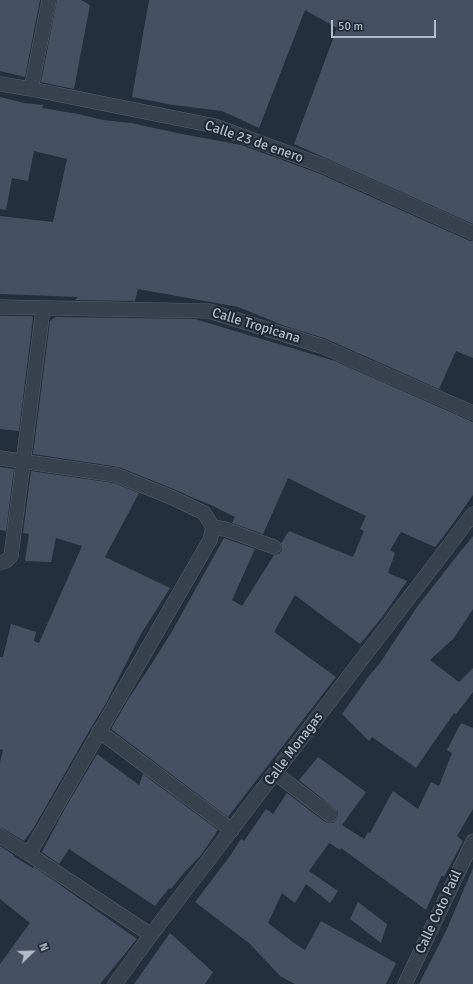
<!DOCTYPE html>
<html>
<head>
<meta charset="utf-8">
<style>
	body { margin:0 }
	#map { position:relative; width:473px; height:984px; overflow:hidden; background:#242f3e; font-family:Signika,sans-serif }
	canvas { display:block }
	.north { position:absolute; left:12px; top:932px; width:40px; height:40px; -webkit-text-stroke:3px #1d2633; paint-order:stroke; rotate:67deg; font-size:11px; font-weight:700; line-height:16px; text-align:center; color:#b4bcc9 }
	.north::after { content:''; display:block; margin:auto; width:14px; height:18px; background:#b4bcc9; clip-path:polygon(50% 0,100% 100%,50% 72%,0 100%) }
	.scale { position:absolute; left:331px; top:20px; width:105px; height:18px; box-sizing:border-box; border:2px solid #b4bcc9; border-top:0; padding-left:5px; font-size:12px; line-height:14px; white-space:nowrap; color:#b4bcc9; -webkit-text-stroke:3px #1d2633; paint-order:stroke }
</style>
</head>
<body>
<div id="map">
<canvas width="473" height="984"></canvas>
<div class="north">N</div>
<div class="scale">50 m</div>
</div>
<script>
const ctx = document.querySelector('canvas').getContext('2d');
ctx.lineJoin = 'round';
function fillPath(path, color) { ctx.fillStyle = color; ctx.fill(path, 'evenodd'); }
function trace(path, color, width, dash) { ctx.strokeStyle = color; ctx.lineWidth = width; ctx.lineCap = dash ? 'butt' : 'round'; ctx.setLineDash(dash || []); ctx.stroke(path); }
function drawText(font, color, halo, rows, align = 'center') {
  ctx.font = font + ' Signika,sans-serif'; ctx.lineWidth = 4; ctx.setLineDash([]); ctx.textBaseline = 'middle'; ctx.strokeStyle = halo; ctx.fillStyle = color; for (const [text, x, y, turn = 0] of rows) {
    ctx.save(); ctx.translate(x, y); ctx.rotate((+turn || 0) * Math.PI / 180); ctx.textAlign = isNaN(turn) ? turn : align; if (halo) ctx.strokeText(text, 0, 0); ctx.fillText(text, 0, 0); ctx.restore();
  }
}
fillPath(new Path2D(`
	M0,0h40l-15,77 -25,-6z
	M57,0h24l9,5 -16,84 -33,-7z
	M149,0h324v224l-179,-80 43,-116 -32,-18 -46,118 -37,-17 -49,-6 -41,-8z
	M0,97l24,6 19,2 -1,3 36,6 25,6 28,3 51,11 59,11 77,28 152,68h3v117l-17,-7 -17,38 -115,-51 -39,-12 -47,-19 -100,-18 -3,12 -60,-1 3,-3 -78,-3v-78l53,6 14,-63 -33,-8 -6,30 -16,-3 -6,32 -6,-1z
	M0,316h31l2,1 -14,114 -19,-2z
	M56,317l139,2 140,42 138,61v73l-21,30 -17,22 -34,-15 -11,18 5,3 -7,20 19,8 -24,35 -23,28 -65,-49 -21,37 62,45 -108,140 -117,-88 18,-31 20,-30 22,-35 53,-95 31,11 -23,51 10,6 32,-51 5,-1 3,-4v-4l-1,-3 8,-12 64,26 11,-26 -4,-2 6,-13 -30,-14 -48,-24 -25,56 -31,-11 3,-6 -26,-13 -18,-7 -15,-7 -57,-23 -86,-13 17,-133z
	M0,467l14,2 -8,62 -6,-1z
	M31,471l83,12 25,10 -34,64 65,31 -29,46 -36,71 -13,21 -59,103 -9,12 -20,-12 -4,-1v-66l3,-12 -3,-1v-92h3l8,-33 25,8 -2,9 5,2 43,-97 -26,-8 -5,24 -26,-1 4,-27 -6,-1z
	M473,536v73l-19,29 -24,22 29,22 14,-14v24l-17,22 -2,-1 -38,55 -44,-31 -3,4 -27,-27 27,-38 11,-13 37,-56 39,-50z
	M461,723l12,5v81l-16,27 6,5 -19,36 -2,-2 -16,35 -85,-62 -1,2 -11,-7 -20,28 29,20 -8,12 -24,-19 -11,19 -13,-10 -14,30 26,20 11,7 16,-29 75,42 -10,21h-91l-15,-8 -30,-32 -55,-42 35,-46 11,-17 3,2 22,-32 7,5 14,-21 38,29 4,1h4l3,-3 2,-4v-4l-3,-3 -36,-29 19,-23 48,35 -24,33 22,14 4,-7 2,1 23,-42 25,18 13,-27 8,4 13,-33 -5,-3z
	M97,754l42,31 4,-11 75,56 -17,25 -18,19 -12,15 -2,-1 -14,18 -86,-57 -10,15 -17,-12 22,-42z
	M0,846l14,9 -1,1 20,12 1,-1 22,15 81,57 -37,45h-100v-20l30,-41 -30,-24z
	M473,868v116h-54l27,-53z
	M358,902l29,22 -6,19 -31,-24z
	M170,933l43,39 -8,12h-71z`), '#455162');
const street = new Path2D(`
	M0,84l31,5 184,37 106,39 152,68
	M31,89l18,-89
	M0,307l209,4 112,35 152,67
	M0,458l116,17 57,23 31,15 9,14 -3,13 -181,314
	M213,527l12,2 49,18
	M0,563l6,-2 5,-5 32,-247
	M99,731l133,99
	M275,773l55,42
	M0,836l29,18 122,81
	M115,984l36,-49 322,-421
	M405,984l68,-143`);
trace(street, '#565f6c', 15);
trace(street, '#38414e', 14);
drawText('14px', '#b4bcc9', '#1d2633', [
	["Calle 23 de enero",254,142,19],
	["Calle Tropicana",256,326,17],
	["Calle Monagas",294,749,-53],
	["Calle Coto Paúl",439,912,-65]
]);
</script>
</body>
</html>
